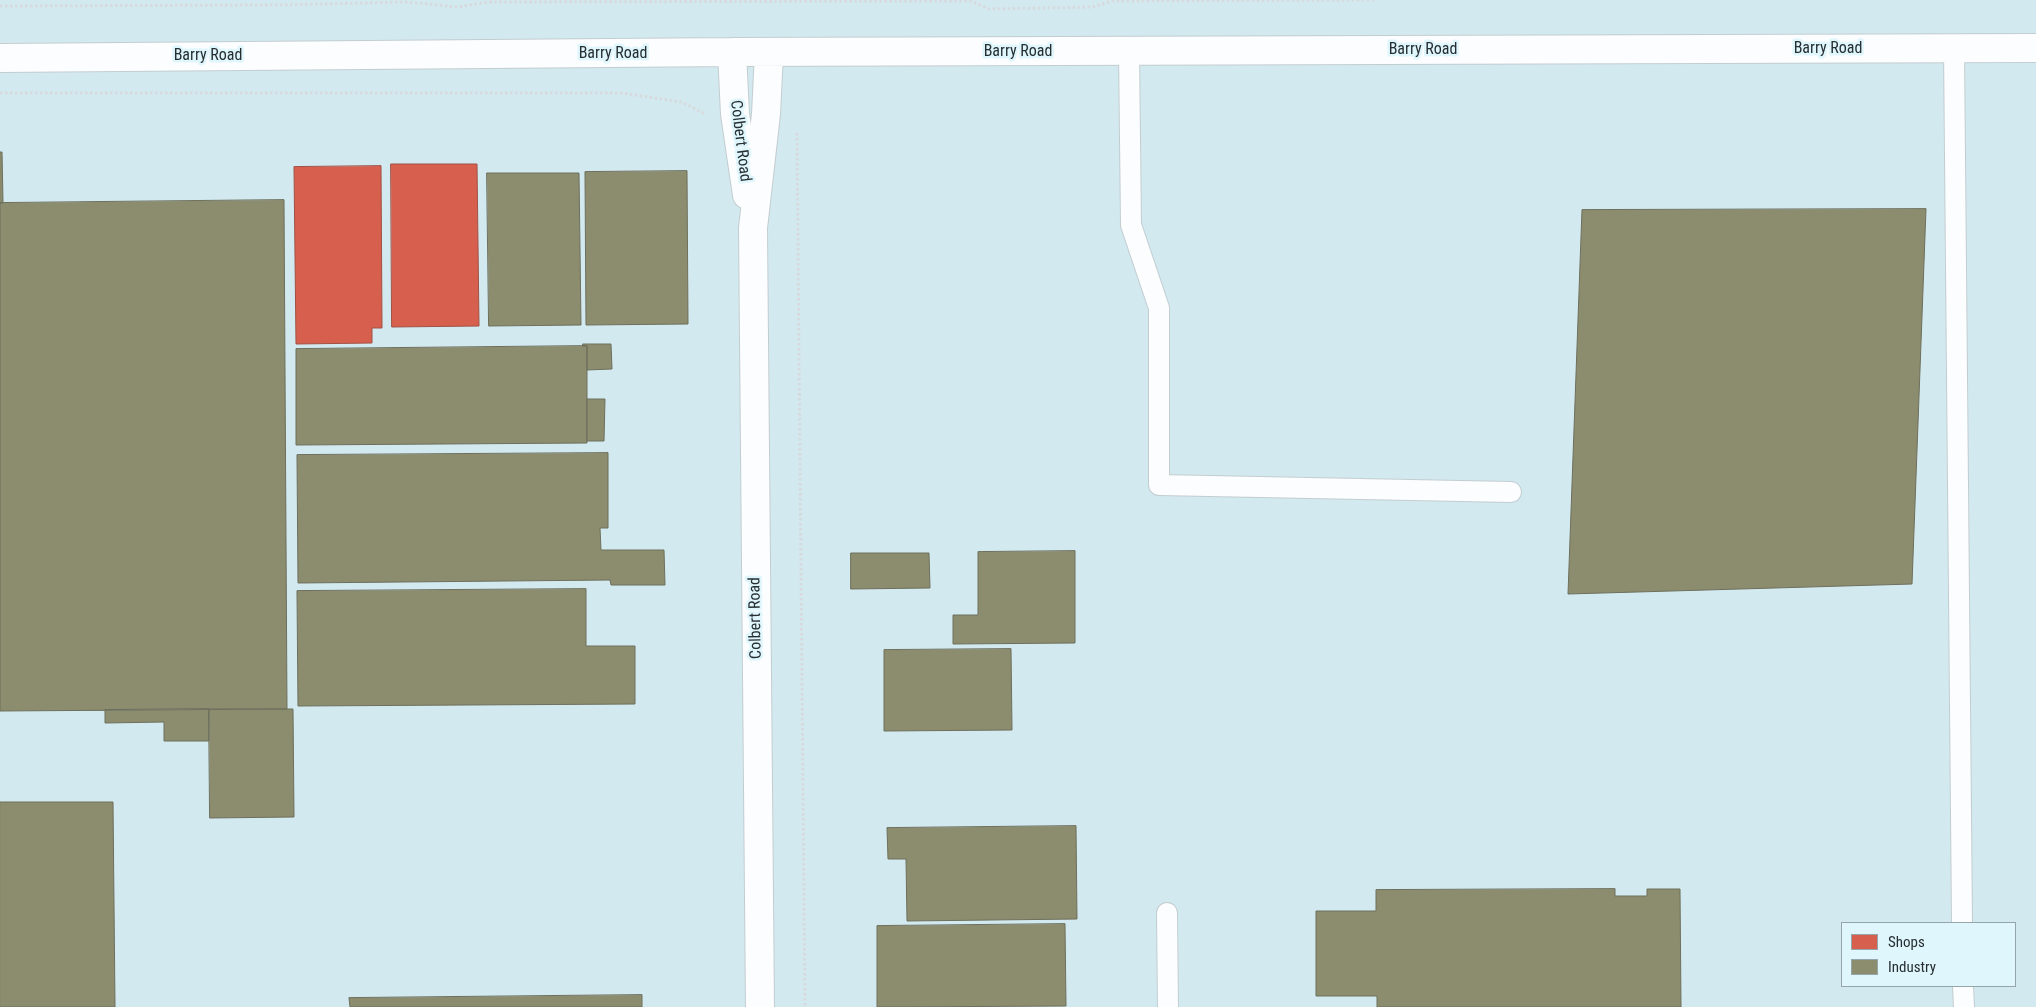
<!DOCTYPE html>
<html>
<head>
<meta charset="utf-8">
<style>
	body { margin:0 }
	#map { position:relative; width:2036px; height:1007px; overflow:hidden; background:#e5f2f6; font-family:"Roboto Condensed",sans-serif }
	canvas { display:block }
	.legend { position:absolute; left:1841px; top:922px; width:175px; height:65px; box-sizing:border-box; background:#dff6fc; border:1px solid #95a6ab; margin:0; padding:6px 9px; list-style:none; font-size:15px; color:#262e31 }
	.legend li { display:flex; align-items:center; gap:10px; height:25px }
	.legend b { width:25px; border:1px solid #95a6ab }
</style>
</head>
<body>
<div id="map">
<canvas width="2036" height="1007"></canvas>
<ul class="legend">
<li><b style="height:14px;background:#d6604d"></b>Shops</li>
<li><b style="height:14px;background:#8c8c6e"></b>Industry</li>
</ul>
</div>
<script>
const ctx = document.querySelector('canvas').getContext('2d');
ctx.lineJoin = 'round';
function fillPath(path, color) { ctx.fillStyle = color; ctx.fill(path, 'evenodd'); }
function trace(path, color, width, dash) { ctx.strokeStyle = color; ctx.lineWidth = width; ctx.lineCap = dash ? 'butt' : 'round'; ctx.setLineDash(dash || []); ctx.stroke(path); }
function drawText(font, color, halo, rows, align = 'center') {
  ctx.font = font + ' "Roboto Condensed",sans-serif'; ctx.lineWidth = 5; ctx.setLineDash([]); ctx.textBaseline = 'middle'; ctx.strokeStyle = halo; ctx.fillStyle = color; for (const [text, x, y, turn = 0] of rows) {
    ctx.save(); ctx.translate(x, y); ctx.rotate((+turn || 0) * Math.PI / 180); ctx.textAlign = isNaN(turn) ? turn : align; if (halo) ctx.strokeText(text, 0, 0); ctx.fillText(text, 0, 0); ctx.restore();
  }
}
fillPath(new Path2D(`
	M0,0h2036v1007h-2036zM1842,923h173v63h-173z`), '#d3e9f0');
const shops = new Path2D(`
	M391,164h86l2,162 -87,1z
	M381,166l1,162h-10v15l-76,1 -2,-177z`);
fillPath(shops, '#d6604d');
trace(shops, '#a15145', 1);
const industry = new Path2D(`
	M0,152h2l1,51h-3z
	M687,171l1,153 -102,1 -1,-153z
	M487,173h92l2,152 -92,1z
	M284,200l3,509 -287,2v-508z
	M1926,209l-14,375 -344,10 14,-384z
	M583,344h28l1,25 -25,1v-24h-4z
	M587,346v97l-291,2v-96z
	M587,399h18l-1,42h-17z
	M608,453v75h-8l1,22h63l1,35h-54l-1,-5 -312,3 -1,-128z
	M1075,551v92l-122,1v-29h25v-63z
	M851,553h78l1,35 -79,1z
	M586,589v57h49v58l-337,2 -1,-115z
	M1011,649l1,81 -128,1v-81z
	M209,709h84l1,108 -84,1z
	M209,709v32h-45v-19l-59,1v-13z
	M0,802h113l2,205h-115z
	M1076,826l1,93 -170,2 -1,-62h-18l-1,-31z
	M1615,889v7h32v-7h33l1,118h-304v-11h-61v-85h60v-21z
	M1065,924l1,82 -189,1v-81z
	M642,995v12h-292l-1,-9z`);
fillPath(industry, '#8c8c6e');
trace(industry, '#6d705c', 1);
const service = new Path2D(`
	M1954,48l8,875
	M1129,51l2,174 28,83v177l352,7
	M1167,913l1,94
	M1963,986l1,21`);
const minor = new Path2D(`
	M732,52l3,62 12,81
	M0,58l732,-6 1304,-4
	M760,1007l-7,-779 13,-114 3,-61`);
trace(service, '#c3cdd0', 22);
trace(minor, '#c3cdd0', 30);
trace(new Path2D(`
	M0,6l277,-1 129,-3 51,5 31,-5 483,-1 18,8 103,-2 20,-6 262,-1
	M0,93h622l60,9 23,12
	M797,133l8,874`), '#d7dadc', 3, [2.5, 2.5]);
trace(service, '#fbfdfe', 20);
trace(minor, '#fbfdfe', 28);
drawText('16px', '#262e31', '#dff6fc', [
	["Barry Road",1828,49],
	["Barry Road",1423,50],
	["Barry Road",1018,52],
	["Barry Road",613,54],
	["Barry Road",208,56],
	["Colbert Road",740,141,83],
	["Colbert Road",756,618,-91]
]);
</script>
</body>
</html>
